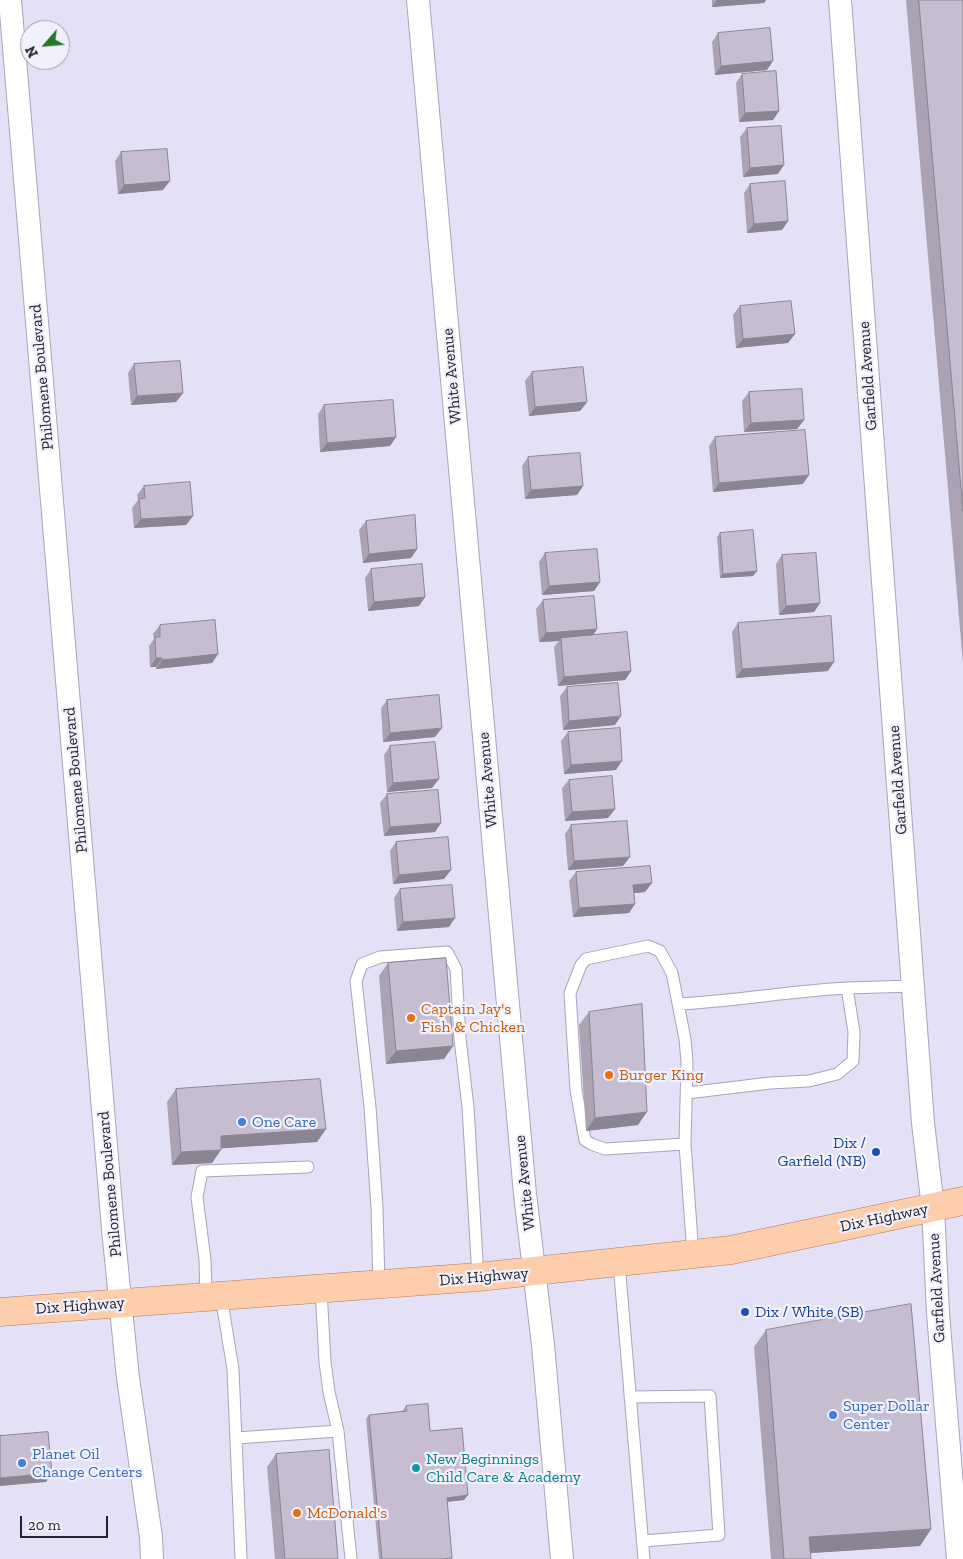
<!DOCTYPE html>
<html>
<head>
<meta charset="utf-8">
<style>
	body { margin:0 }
	#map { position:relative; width:963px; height:1559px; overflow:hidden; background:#e4e1f7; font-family:"Zilla Slab",serif }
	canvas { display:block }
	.north { position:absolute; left:20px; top:20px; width:50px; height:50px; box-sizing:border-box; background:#f1f0fd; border:1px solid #9f9ea9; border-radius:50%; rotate:243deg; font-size:14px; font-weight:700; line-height:20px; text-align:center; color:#24232b }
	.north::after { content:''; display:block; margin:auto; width:18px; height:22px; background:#257925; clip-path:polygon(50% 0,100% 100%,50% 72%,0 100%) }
	.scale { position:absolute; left:20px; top:1516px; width:88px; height:22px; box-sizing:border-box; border:2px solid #24232b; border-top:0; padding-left:6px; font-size:15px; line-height:18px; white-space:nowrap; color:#24232b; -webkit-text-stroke:4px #f1f0fd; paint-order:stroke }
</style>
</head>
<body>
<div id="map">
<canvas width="963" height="1559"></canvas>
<div class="north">N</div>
<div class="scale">20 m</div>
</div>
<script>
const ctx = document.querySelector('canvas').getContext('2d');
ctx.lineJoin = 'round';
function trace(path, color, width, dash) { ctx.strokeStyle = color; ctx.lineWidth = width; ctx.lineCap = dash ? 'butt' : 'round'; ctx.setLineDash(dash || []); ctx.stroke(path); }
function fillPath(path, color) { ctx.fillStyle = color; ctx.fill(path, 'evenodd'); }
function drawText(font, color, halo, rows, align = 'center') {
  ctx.font = font + ' "Zilla Slab",serif'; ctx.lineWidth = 4.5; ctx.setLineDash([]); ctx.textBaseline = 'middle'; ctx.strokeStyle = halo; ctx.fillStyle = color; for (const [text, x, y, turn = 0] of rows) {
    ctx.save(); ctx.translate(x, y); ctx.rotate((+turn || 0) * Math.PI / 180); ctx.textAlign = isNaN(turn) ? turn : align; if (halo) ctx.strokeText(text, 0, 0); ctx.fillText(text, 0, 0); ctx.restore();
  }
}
const lane = new Path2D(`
	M678,1004c57,-3 113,-13 169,-16
	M687,1093l83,-10 39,-2 28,-7 16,-13 1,-29 -7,-44 66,-2
	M685,1144l-80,5 -14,-5 -6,-4 -9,-50 -6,-97 11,-28 5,-6 62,-13 12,5 12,22 13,66 2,22 -2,83 8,111
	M619,1263l25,296
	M379,1285l-2,-78 -7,-100 -14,-126 6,-17 18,-7 67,-5 9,17 4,70 8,68 10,170
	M321,1289l4,73 4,30 9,39 13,128
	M221,1296l12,73 8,190
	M206,1297l-1,-37 -8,-63 5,-26 106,-4
	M630,1397l80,-1 9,139 -76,6
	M236,1438l102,-7`);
const street = new Path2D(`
	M10,0l103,1229 15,149 23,159 1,22
	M418,0l107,1194 18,151 19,214
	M840,0l83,1123 10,85 5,105 20,246`);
const primary = new Path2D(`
	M0,1312l478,-35 253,-27 232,-49`);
trace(lane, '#a7a5b9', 13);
trace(street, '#a7a5b9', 24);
trace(primary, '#b07b5b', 29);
trace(lane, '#fff', 11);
trace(street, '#fff', 22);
trace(primary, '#fdcdac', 28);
fillPath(new Path2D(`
	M712,0h54l-2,3 -52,4z
	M906,0h57v664z
	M718,33l49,37 -52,5 -3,-33z
	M742,74l37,37 -6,9 -34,2 -3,-39z
	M747,128l31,46 -35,3 -3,-40z
	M121,152l42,38 -45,4 -3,-33z
	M750,184l38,37 -6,9 -35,3 -3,-40z
	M740,306l55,28 -7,9 -52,5 -3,-33z
	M134,364l49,29 -7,9 -45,3 -3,-32z
	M532,372l55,30 -7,9 -51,5 -4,-35z
	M749,392l55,28 -7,9 -53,3 -2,-31z
	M324,405l72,32 -6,9 -70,6 -2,-38z
	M715,437l88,47 -90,8 -4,-46z
	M528,457l55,29 -6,9 -52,4 -3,-33z
	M144,486l49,30 -7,9 -52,3 -2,-20 6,-8 -1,-5z
	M366,521l51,28 -6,9 -48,5 -4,-33z
	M720,533l37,38 -4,5 -33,2 -3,-41z
	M545,553l55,29 -6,9 -52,4 -3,-33z
	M782,555l38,48 -6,9 -35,3 -3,-51z
	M371,569l54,28 -6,9 -51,5 -3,-33z
	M543,600l54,29 -4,6 38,36 -6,9 -67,6 -4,-39 5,-6 -20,1 -3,-33z
	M738,623l90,48 -92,7 -4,-46z
	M160,625l58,29 -6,9 -56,6v-2h-6l-1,-21 5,-7 -1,-5z
	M567,687l48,38 -52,5 -3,-34z
	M387,700l48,37 -52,5 -2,-34z
	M568,732l48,38 -52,4 -3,-33z
	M390,746l49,33 -7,9 -45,4 -3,-37z
	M569,780l46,29 -7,9 -43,3 -3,-33z
	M387,794l48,38 -51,4 -4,-33z
	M571,825l52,41 -55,4 -3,-36z
	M396,842l55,28 -7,9 -51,5 -3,-33z
	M576,872l69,20 -11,1 -5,20 -56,4 -4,-36z
	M400,889l49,38 -52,4 -3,-33z
	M388,963l65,83 -9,13 -58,5 -7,-88z
	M589,1012l49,113 -52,6 -7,-106z
	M176,1089l150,40 -9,13 -96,6 -9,15 -40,2 -5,-63z
	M766,1330l165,199 -11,17 -110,7 1,6h-40l-17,-212z
	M406,1406l24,25 34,69 -17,2 5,57h-73l-13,-140 3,-4 34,-4v-1z
	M276,1454l62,105h-63l-8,-92z`), '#aba3b4');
fillPath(new Path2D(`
	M717,0h49l-2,3 -52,4z
	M773,61l-6,9 -52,5 6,-9z
	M779,111l-6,9 -34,2 6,-9z
	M784,165l-6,9 -35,3 7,-9z
	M170,181l-7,9 -45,4 6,-9z
	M788,221l-6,9 -35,3 7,-9z
	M795,334l-7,9 -52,5 7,-9z
	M183,393l-7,9 -45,3 6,-9z
	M587,402l-7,9 -51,5 6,-9z
	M804,420l-7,9 -53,3 7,-9z
	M396,437l-6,9 -70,6 7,-9z
	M809,475l-6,9 -90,8 6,-9z
	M583,486l-6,9 -52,4 6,-9z
	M193,516l-7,9 -52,3 7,-9z
	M417,549l-6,9 -48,5 6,-9z
	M757,571l-4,5 -33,2 3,-4z
	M600,582l-6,9 -52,4 7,-9z
	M425,597l-6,9 -51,5 6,-9z
	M820,603l-6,9 -35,3 7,-9z
	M597,629l-6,9h-30l-2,3 -20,1 7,-9z
	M218,654l-6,9 -56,6 6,-9z
	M156,658h6l-6,9h-6z
	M834,662l-6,9 -92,7 6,-9z
	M631,671l-6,9 -67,6 6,-9z
	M621,716l-6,9 -52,5 6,-9z
	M442,728l-7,9 -52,5 7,-9z
	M622,761l-6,9 -52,4 7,-9z
	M439,779l-7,9 -45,4 6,-9z
	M615,809l-7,9 -43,3 7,-9z
	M441,823l-6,9 -51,4 6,-9z
	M630,857l-7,9 -55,4 6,-9z
	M451,870l-7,9 -51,5 6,-9z
	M652,883l-7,9 -18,2 6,-9z
	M635,904l-6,9 -56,4 6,-9z
	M455,918l-6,9 -52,4 6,-9z
	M453,1046l-9,13 -58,5 10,-13z
	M647,1112l-9,13 -52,6 9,-13z
	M326,1129l-9,13 -105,7 9,-13z
	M221,1150l-9,13 -40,2 9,-13z
	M52,1473l-6,9 -46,4v-8z
	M468,1495l-4,5 -21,2 4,-4z
	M931,1529l-11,17 -123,8 12,-17z`), '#8b8492');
const building = new Path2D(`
	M919,0h44v511z
	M770,28l3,33 -52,5 -3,-33z
	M776,71l3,40 -34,2 -3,-39z
	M781,126l3,39 -34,3 -3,-40z
	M167,149l3,32 -46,4 -3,-33z
	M785,181l3,40 -34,3 -4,-40z
	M791,301l4,33 -52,5 -3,-33z
	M180,361l3,32 -46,3 -3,-32z
	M583,367l4,35 -52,5 -3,-35z
	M802,389l2,31 -53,3 -2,-31z
	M393,400l3,37 -69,6 -3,-38z
	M805,430l4,45 -90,8 -4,-46z
	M580,453l3,33 -52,4 -3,-33z
	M190,482l3,34 -52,3 -2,-20 6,-1 -1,-12z
	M415,515l2,34 -48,5 -3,-33z
	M753,530l4,41 -34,3 -3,-41z
	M597,549l3,33 -51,4 -4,-33z
	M816,553l4,50 -34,3 -4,-51z
	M422,564l3,33 -51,5 -3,-33z
	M594,596l3,33 -51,4 -3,-33z
	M831,616l3,46 -92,7 -4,-46z
	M215,620l3,34 -56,6v-2h-6l-1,-21h5v-12z
	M627,632l4,39 -67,6 -3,-39z
	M618,683l3,33 -52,5 -2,-34z
	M439,695l3,33 -52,5 -3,-33z
	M620,728l2,33 -51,4 -3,-33z
	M435,742l4,37 -46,4 -3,-37z
	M612,776l3,33 -43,3 -3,-32z
	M438,790l3,33 -51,4 -3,-33z
	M627,821l3,36 -56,4 -3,-36z
	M448,837l3,33 -52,5 -3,-33z
	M650,866l2,17 -19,2 2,19 -56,4 -3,-36z
	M452,885l3,33 -52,4 -3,-33z
	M446,958l7,88 -57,5 -8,-88z
	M642,1004l5,108 -52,6 -6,-106z
	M320,1079l6,50 -105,7v14l-40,2 -5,-63z
	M911,1304l20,225 -122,8 2,22h-27l-18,-229z
	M428,1404l2,27 32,-3 6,67 -21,3 5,60 -9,1h-61l-13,-144 38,-4 -1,-5z
	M48,1432l4,41 -52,5v-42z
	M329,1450l9,109h-53l-9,-105z`);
fillPath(building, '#c7bdd1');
trace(building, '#8b8492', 1);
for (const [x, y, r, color] of [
	[411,1018,5,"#e8710a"],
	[609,1075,5,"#e8710a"],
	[242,1122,5,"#3f7fe0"],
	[876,1152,5,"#1a4fb4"],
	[745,1312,5,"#1a4fb4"],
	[833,1415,5,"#3f7fe0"],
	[22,1463,5,"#3f7fe0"],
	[416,1468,5,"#0f9aa8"],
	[297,1513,5,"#e8710a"]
]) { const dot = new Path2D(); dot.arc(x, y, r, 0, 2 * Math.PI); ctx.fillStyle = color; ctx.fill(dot); trace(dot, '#f1f0fd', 2); }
drawText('16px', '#24232b', '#f1f0fd', [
	["White Avenue",452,376,-95],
	["Garfield Avenue",868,376,-94],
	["Philomene Boulevard",42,377,-95],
	["Philomene Boulevard",76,780,-95],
	["White Avenue",488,780,-95],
	["Garfield Avenue",898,780,-94],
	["White Avenue",525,1183,-96],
	["Philomene Boulevard",110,1184,-95],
	["Dix Highway",884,1218,-12],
	["Dix Highway",484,1277,-5],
	["Garfield Avenue",937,1288,-93],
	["Dix Highway",80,1306,-4]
]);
drawText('16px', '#c56008', '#f1f0fd', [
	["Captain Jay's",421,1009],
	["Fish & Chicken",421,1027],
	["Burger King",619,1075],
	["McDonald's",307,1513]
], 'left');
drawText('16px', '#366cbe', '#f1f0fd', [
	["One Care",252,1122],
	["Super Dollar",843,1406],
	["Center",843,1424],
	["Planet Oil",32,1454],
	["Change Centers",32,1472]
], 'left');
drawText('16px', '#164399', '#f1f0fd', [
	["Dix /",866,1143],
	["Garfield (NB)",866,1161],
	["Dix / White (SB)",755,1312,"left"]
], 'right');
drawText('16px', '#0d838f', '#f1f0fd', [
	["New Beginnings",426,1459],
	["Child Care & Academy",426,1477]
], 'left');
</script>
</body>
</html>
